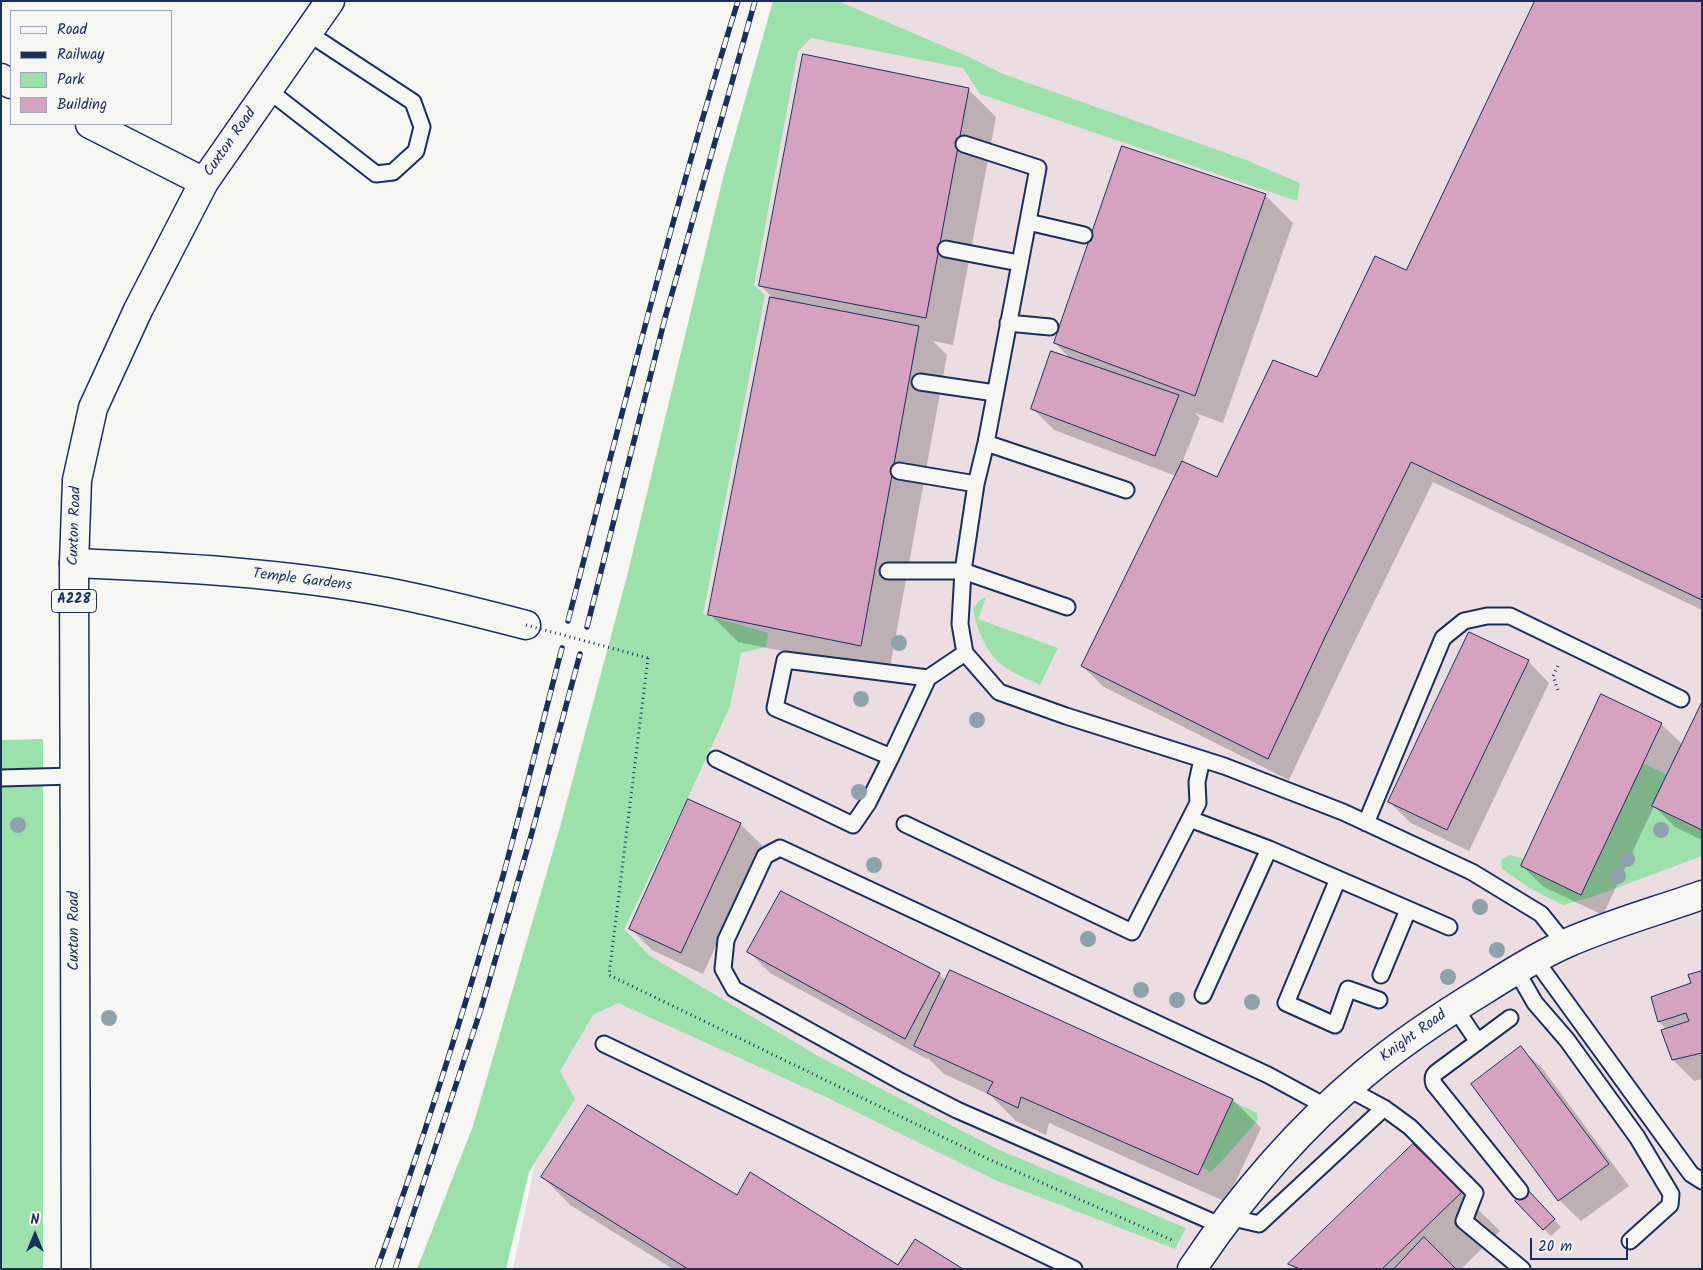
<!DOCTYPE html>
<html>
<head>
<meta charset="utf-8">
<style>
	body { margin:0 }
	#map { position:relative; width:1703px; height:1270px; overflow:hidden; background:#f6f6f2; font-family:Kalam,sans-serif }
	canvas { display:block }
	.frame { position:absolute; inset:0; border:2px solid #1b2f5e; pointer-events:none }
	.legend { position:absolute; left:10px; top:10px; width:162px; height:115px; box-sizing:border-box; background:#f6f6f2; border:1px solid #9ea6b7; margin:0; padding:6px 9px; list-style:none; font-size:15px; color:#1b2f5e }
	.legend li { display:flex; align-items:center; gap:10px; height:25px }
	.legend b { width:25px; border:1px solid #9ea6b7 }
	.north { position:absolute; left:10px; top:1210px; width:50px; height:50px; -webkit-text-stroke:4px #f6f6f2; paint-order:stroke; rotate:0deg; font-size:14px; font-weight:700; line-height:20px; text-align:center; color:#1b2f5e }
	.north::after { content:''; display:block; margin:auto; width:18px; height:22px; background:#1b2f5e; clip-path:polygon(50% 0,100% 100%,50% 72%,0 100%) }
	.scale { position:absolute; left:1530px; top:1238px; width:98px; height:22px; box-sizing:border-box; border:2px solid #1b2f5e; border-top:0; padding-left:6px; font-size:15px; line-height:18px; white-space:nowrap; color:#1b2f5e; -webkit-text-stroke:4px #f6f6f2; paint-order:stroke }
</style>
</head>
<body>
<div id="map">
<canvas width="1703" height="1270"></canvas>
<div class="frame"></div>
<ul class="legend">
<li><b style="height:6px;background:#f6f6f2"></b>Road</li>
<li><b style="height:6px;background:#1b2f5e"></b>Railway</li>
<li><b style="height:14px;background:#9ce0ab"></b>Park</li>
<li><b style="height:14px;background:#d5a3bf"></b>Building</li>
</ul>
<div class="north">N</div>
<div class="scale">20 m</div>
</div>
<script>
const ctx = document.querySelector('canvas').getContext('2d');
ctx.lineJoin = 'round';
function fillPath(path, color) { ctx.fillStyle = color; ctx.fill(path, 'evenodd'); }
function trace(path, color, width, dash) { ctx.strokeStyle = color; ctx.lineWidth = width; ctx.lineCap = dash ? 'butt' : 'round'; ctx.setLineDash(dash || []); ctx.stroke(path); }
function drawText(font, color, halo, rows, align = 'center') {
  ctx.font = font + ' Kalam,sans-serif'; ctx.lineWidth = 4.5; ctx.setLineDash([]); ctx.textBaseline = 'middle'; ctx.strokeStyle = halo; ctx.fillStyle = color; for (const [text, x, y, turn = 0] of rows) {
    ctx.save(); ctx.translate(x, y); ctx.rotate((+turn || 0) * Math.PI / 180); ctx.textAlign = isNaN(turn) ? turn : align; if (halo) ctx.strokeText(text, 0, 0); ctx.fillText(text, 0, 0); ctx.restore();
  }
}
fillPath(new Path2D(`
	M776,1h926v1268h-1189z`), '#ecdde3');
fillPath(new Path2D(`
	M773,1h65l131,56 34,17 243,86 54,23 -3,18 -317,-107 -17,-26 -152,-30 -13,13 -44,234 11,10 -62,319 65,19 -2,14 -25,6 -11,53 -39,85 -67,138 26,27 168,100 179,93 189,79 -11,21 -180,-69 -167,-82 -210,-95 -25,12 -33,56 15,28 -46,73 -23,97h-89l56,-143 87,-299 67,-251 97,-402z
	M986,597l-8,22 80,29 -18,37c-13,-7 -31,-13 -42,-23 -13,-13 -22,-35 -25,-53l6,-8z
	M43,739v530h-42v-529z
	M1643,763l24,12 -15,31 50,24v26l-110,41 -29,8 -32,-16 -29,-20 -1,-9 9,-5 14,4 -3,7 60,29z
	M1232,1101l25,12 1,7 -40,45 -8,7 -8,-6z`), '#9ce0ab');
fillPath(new Path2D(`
	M1702,1v609l-269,-128 -86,175 -58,123 -185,-93 -22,-21 94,-190 -122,-46 -21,-21 39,-49 -17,-17 210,-148 28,28 -70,200 -28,-10 5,5 -18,45 35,16 100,-100 90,-107z
	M968,89l28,28 -43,228 -20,-4 14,14 -58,318 -151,-31 -28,-28 62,-317 -11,-11z
	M1528,661l21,22 -80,168 -58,-28 -22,-21z
	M1702,705v135l-27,-13 -21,-21 -51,109 -59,-28 -22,-21 139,-142 22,21z
	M740,824l22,21 -59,129 -51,-24 -21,-21z
	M749,952l190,22 7,7 5,-9 282,128 28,28 -35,74 -177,-79 -3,12 -30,-14 -26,-26 -46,-21 -16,-16 -1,1 -157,-86z
	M1702,972v107l-8,2 -21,-21 -6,-30 -8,-8z
	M1521,1048l22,21 86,117 -48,35 -22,-21z
	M1413,1146l87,85 -39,38h-166l-5,-5z
	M543,1177l194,19 162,70 62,3h-288l-103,-64z
	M1527,1191l34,36 -10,9 -35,-35z`), '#0003');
const building = new Path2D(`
	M1535,1h167v599l-291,-138 -85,173 -58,124 -187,-93 101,-205 35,16 56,-117 44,17 58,-121 31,14z
	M803,54l166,34 -43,230 -167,-32z
	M1122,146l144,48 -71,202 -141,-53z
	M770,297l149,29 -58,320 -153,-31z
	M1051,351l128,44 -24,61 -124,-47z
	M1469,632l60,28 -82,170 -59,-28z
	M1601,694l61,29 -81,172 -60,-29z
	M1702,702v128l-50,-24z
	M688,799l53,24 -60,130 -52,-24z
	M781,891l159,82 -35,66 -158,-87z
	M950,970l283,129 -35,76 -177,-78 -3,11 -31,-15 6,-11 -79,-36z
	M1702,971v82l-30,7 -11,-30 28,-9 -3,-8 -28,9 -7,-25 40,-14 -3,-8z
	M1521,1046l88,118 -51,37 -87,-117z
	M588,1105l149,90 13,-23 148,93 17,-26 48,30h-275l-147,-92z
	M1413,1144l50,47 -81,78h-82l-12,-5z
	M1527,1189l28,30 -12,11 -28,-29z
	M1424,1237l32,32h-62z`);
fillPath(building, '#d5a3bf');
trace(building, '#1b2f5e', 1);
const service = new Path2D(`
	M268,90l108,84 17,-2 23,-21 6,-24 -9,-25 -105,-69
	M964,144l74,24 -52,275 -10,41 -13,87 -3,53 5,29 34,39 67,24 158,50 119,46 129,60 69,42 24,30
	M1028,222l56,13
	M946,249l73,14
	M1008,323l42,4
	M920,382l75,11
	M986,443l140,47
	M899,471l77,13
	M888,571h75l104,36
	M891,757l37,-79
	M716,759l137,66 15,-22 23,-46 -116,-49 10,-48 143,18 37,-25
	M1,778l73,-2
	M1190,819l79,30 180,78
	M1366,823l77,-185 21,-17 23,-5h23l171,83
	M905,824l227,108 66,-129 -1,-21 5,-23
	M1338,879l-52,124 49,22 13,-36 31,11
	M1537,958l5,11 149,205 11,7
	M1516,970l19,33 32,37 70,97 34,57 -1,11 -40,36
	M1381,975l27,-65
	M1203,995l66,-146
	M1455,1008l23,34
	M1510,1018l-73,54c-4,3 -5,6 -3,12l86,107
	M604,1044l470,225
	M1347,1088l37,20 26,19 65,66 -11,28 58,48
	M1229,1217l30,7 125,-116
	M1222,1226l-265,-116 -57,-29 -166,-92 -11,-20 3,-29 39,-84 15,-8 488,227 59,32`);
const minor = new Path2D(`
	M1,78l10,6
	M90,124l114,58
	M74,563c104,4 210,10 312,29 47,9 94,21 140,33
	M1192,1269c48,-72 105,-139 172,-195 37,-31 79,-59 120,-84 27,-17 54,-34 83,-47 43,-19 90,-32 135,-48`);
const primary = new Path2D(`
	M76,1269l-2,-706 3,-83 16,-72 45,-98 66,-128 126,-181`);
trace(service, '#1b2f5e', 19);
trace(minor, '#1b2f5e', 31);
trace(primary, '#1b2f5e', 31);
trace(new Path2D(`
	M648,658l-39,317 377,183 188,83
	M1558,666l-5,10 6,17`), '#1b2f5e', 3, [1, 4]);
trace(service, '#f6f6f2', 15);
trace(minor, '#f6f6f2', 28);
trace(primary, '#f6f6f2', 28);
const rail = new Path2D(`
	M568,621c54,-207 106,-415 170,-620
	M587,627l78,-309 90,-317
	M377,1269c47,-130 88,-261 126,-393 21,-76 39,-152 59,-228
	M395,1269l86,-260 50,-173 49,-182`);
trace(rail, '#1b2f5e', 5.5);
trace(rail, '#f6f6f2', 4, [11]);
trace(new Path2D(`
	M526,625l122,33`), '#1b2f5e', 3, [1, 4]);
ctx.fillStyle = '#8fa1ab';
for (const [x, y] of [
	[899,643],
	[861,699],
	[977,720],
	[859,792],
	[18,825],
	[1661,830],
	[1627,859],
	[874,865],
	[1618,876],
	[1480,907],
	[1088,939],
	[1497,950],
	[1448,977],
	[1141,990],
	[1177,1000],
	[1252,1002],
	[109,1018]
]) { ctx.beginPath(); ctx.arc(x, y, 8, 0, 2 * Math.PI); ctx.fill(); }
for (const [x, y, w] of [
	[74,601,45]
]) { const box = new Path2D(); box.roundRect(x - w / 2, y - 11.5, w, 23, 4); ctx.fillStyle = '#f6f6f2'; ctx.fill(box); trace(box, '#1b2f5e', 1); }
drawText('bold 14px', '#1b2f5e', null, [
	["A228",74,601]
]);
drawText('15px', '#1b2f5e', '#f6f6f2', [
	["Cuxton Road",231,143,-55],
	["Cuxton Road",76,526,-88],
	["Temple Gardens",302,581,7],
	["Cuxton Road",75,931,-90],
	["Knight Road",1414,1037,-36]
]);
</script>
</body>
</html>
